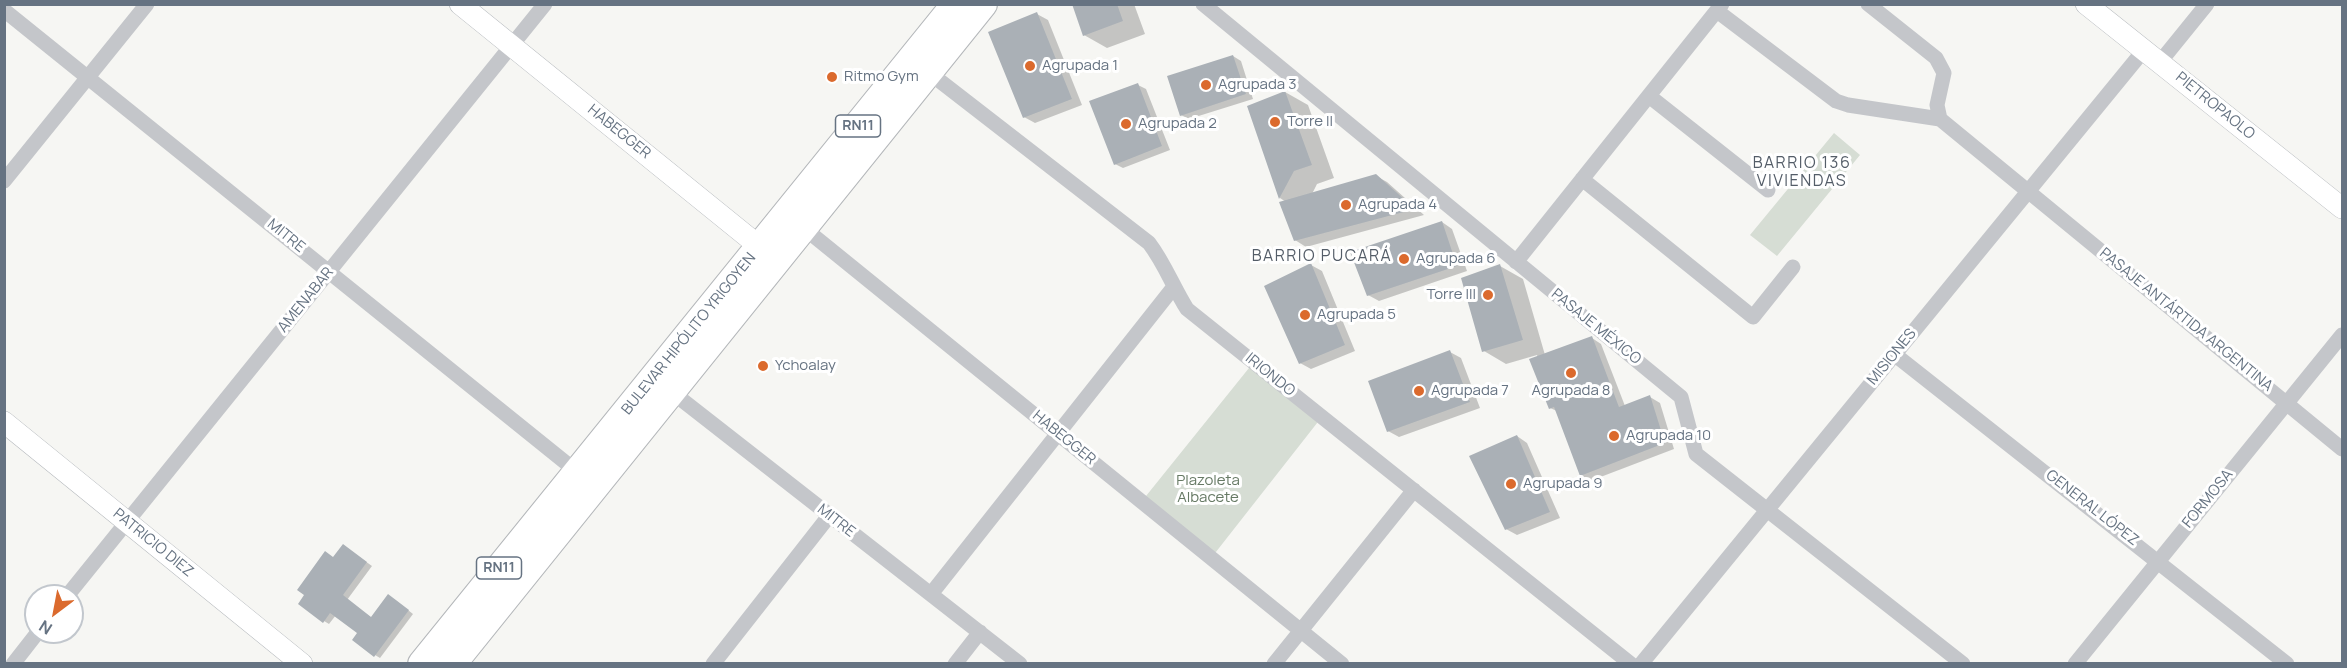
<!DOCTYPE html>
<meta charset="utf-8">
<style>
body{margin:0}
#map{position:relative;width:2347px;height:668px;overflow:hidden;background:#f6f6f3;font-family:Manrope,sans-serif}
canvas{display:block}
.frame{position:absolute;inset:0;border:6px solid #667382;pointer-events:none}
.north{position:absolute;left:24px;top:584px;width:60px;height:60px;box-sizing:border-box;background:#fff;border:2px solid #c2c7cd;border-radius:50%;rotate:212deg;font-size:16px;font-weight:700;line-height:24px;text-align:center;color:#667382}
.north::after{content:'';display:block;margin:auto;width:21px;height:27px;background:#db6a2d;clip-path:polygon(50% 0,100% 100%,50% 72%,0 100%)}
</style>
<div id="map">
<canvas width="2347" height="668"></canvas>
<div class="frame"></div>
<div class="north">N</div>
</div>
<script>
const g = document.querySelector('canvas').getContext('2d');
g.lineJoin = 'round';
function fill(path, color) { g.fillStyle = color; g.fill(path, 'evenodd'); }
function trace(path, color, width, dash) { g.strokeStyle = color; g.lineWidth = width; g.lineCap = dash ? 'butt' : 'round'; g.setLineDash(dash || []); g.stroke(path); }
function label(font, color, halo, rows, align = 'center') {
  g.font = font + ' Manrope,sans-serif'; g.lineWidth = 6; g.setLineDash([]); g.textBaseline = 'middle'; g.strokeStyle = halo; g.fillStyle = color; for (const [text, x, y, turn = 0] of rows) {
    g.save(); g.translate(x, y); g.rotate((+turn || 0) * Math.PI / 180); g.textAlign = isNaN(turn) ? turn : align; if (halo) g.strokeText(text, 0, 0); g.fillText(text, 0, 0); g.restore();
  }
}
const green = new Path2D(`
 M1834,133L1860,155L1777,256L1750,235Z
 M1253,363L1321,418L1212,557L1142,501Z`);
const shadow = new Path2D(`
 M1074,4H1134L1145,34L1107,48L1084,35Z
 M1037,14L1048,20L1082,105L1035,123L1024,117Z
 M1233,56L1241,61L1253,99L1189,119L1181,115Z
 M1138,85L1146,89L1170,150L1123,168L1115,164Z
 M1285,92L1308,105L1334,178L1317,184L1312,194L1376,176L1387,182L1424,215L1306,247L1295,240L1286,202L1280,198L1249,107Z
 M1442,222L1452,229L1467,271L1379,301L1368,295Z
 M1311,265L1322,271L1355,351L1311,369L1300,363Z
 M1500,266L1523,279L1545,355L1592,338L1601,344L1625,406L1650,397L1660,403L1674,449L1590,481L1581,475L1557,411L1550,408L1537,355L1506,364L1484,351Z
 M1450,352L1461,358L1480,408L1399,437L1388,431Z
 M1517,436L1527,443L1560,518L1517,535L1506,529Z
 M348,549L372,566L347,600L372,618L394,599L413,614L380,658L375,655L359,633L336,615L329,624L324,621L334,558Z`);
const building = new Path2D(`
 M1072,4H1117L1123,21L1083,36Z
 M1037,12L1072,99L1023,118L988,32Z
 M1233,55L1246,94L1180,116L1167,76Z
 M1138,83L1162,146L1114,165L1089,101Z
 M1285,91L1312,165L1294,171L1279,199L1247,106Z
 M1376,174L1415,209L1294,241L1279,202Z
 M1442,221L1457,266L1367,296L1350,252Z
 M1311,263L1345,345L1299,364L1264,286Z
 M1500,264L1523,340L1482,352L1461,278Z
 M1592,336L1619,407L1650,395L1665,443L1580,476L1554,407L1549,409L1529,359Z
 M1450,350L1470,402L1387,432L1368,381Z
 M1517,435L1550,512L1505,530L1469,456Z
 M343,544L367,562L343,595L371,617L388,594L409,610L374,657L352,640L357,633L330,613L323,623L298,604L304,595L297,590L325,551L333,557Z`);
const street = new Path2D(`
 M1203,4L1681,397L1696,454L1963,664
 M1868,4L1936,58L1944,73L1937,105L1940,119
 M4,10L581,475
 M1717,11L1836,101L1848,105L1940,119
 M2160,62L2207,4
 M927,71L1149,243C1165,264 1173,287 1187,309L1631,664
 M1649,96L1768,190
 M1940,119L2342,449
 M1582,179L1753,317L1793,267
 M4,181L147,4
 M799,224L1342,664
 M1516,262L1722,4
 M1894,354L2287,664
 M668,389L1020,664
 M931,594L1173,288
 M67,596L545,4
 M13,664L38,632
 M713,664L829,516
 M955,664L980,632
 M1274,664L1414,490
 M1641,664L2144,50
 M2075,664L2342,335`);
const secondary = new Path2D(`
 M460,4L770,255
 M2086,4L2342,208
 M4,422L302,664`);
const highway = new Path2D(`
 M422,664L956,4
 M452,664L983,4`);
const markers = [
 [1030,66,6,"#db6a2d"],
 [832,77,6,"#db6a2d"],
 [1206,85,6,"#db6a2d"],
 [1275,122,6,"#db6a2d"],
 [1126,124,6,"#db6a2d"],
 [1346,205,6,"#db6a2d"],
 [1404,259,6,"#db6a2d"],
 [1488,295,6,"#db6a2d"],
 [1305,315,6,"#db6a2d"],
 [763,366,6,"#db6a2d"],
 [1571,373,6,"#db6a2d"],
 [1419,391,6,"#db6a2d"],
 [1614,436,6,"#db6a2d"],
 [1511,484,6,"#db6a2d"]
];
const shields = [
 [858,126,45],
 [499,568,45]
];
const shieldNames = [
 ["RN11",858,126],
 ["RN11",499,568]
];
const poiNames = [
 ["Agrupada 1",1042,66],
 ["Ritmo Gym",844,77],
 ["Agrupada 3",1218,85],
 ["Torre II",1287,122],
 ["Agrupada 2",1138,124],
 ["Agrupada 4",1358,205],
 ["Agrupada 6",1416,259],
 ["Torre III",1476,295,"right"],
 ["Agrupada 5",1317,315],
 ["Ychoalay",775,366],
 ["Agrupada 7",1431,391],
 ["Agrupada 8",1571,391,"center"],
 ["Agrupada 10",1626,436],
 ["Agrupada 9",1523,484]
];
const streetNames = [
 ["PIETROPAOLO",2215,106,39],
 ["HABEGGER",619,132,39],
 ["MITRE",286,236,39],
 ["AMENABAR",306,300,-51],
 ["PASAJE ANTÁRTIDA ARGENTINA",2186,320,39],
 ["PASAJE MÉXICO",1596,327,39],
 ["BULEVAR HIPÓLITO YRIGOYEN",689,334,-51],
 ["MISIONES",1892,357,-51],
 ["IRIONDO",1270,375,39],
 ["HABEGGER",1064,438,39],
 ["FORMOSA",2208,499,-51],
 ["GENERAL LÓPEZ",2092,508,38],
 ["MITRE",836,521,38],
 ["PATRICIO DIEZ",153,543,39]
];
const parkNames = [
 ["Plazoleta",1208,481],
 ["Albacete",1208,498]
];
const neighbourhoodNames = [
 ["BARRIO 136",1802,164],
 ["VIVIENDAS",1802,182],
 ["BARRIO PUCARÁ",1322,257]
];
fill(green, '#d6ddd4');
fill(shadow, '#0003');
fill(building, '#aab0b6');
trace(secondary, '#b4b8bc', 22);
trace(highway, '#b4b7ba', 30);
trace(street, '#c4c6ca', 15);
trace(secondary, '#fff', 21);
trace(highway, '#fff', 28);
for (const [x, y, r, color] of markers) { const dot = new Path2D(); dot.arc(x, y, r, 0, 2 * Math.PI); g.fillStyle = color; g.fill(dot); trace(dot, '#fff', 2); }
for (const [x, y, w] of shields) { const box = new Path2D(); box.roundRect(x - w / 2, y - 11, w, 22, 4.5); g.fillStyle = '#fff'; g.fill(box); trace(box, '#667382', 1.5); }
label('bold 14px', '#667382', null, shieldNames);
label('15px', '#667382', '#fff', poiNames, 'left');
label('15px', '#667382', '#fff', streetNames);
label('15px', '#677a65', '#fff', parkNames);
g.letterSpacing = '1.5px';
label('16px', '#545d68', '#fff', neighbourhoodNames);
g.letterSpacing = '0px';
</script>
